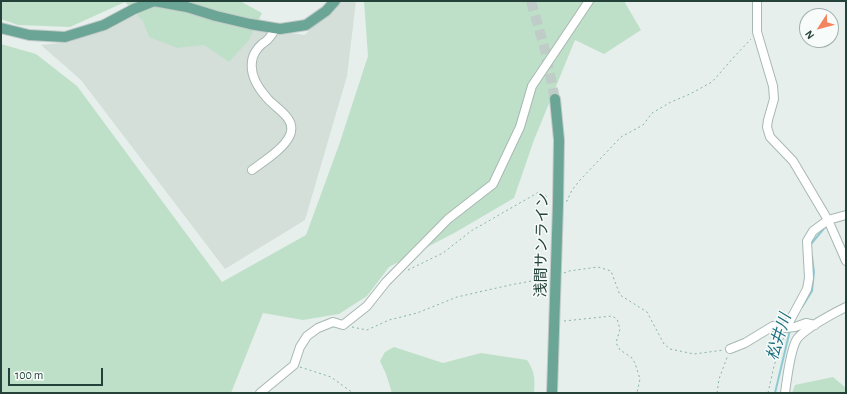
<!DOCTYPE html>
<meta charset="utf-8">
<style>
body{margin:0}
#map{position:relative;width:847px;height:394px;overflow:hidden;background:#e6efeb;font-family:"Alegreya Sans",sans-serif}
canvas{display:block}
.frame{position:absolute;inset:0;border:2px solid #24423a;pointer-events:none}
.north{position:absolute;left:799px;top:8px;width:40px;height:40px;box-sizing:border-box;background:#f7fbf9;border:1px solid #a3b1ad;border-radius:50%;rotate:234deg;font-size:11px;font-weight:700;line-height:16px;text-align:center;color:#24423a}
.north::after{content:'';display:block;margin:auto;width:14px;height:18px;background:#f4845f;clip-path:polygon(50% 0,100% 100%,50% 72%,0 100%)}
.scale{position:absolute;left:8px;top:368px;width:95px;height:18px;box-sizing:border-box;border:2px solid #24423a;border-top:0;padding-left:5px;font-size:12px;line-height:14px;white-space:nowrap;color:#24423a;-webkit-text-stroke:3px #f7fbf9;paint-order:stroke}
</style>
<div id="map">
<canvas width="847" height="394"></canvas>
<div class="frame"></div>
<div class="north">N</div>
<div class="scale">100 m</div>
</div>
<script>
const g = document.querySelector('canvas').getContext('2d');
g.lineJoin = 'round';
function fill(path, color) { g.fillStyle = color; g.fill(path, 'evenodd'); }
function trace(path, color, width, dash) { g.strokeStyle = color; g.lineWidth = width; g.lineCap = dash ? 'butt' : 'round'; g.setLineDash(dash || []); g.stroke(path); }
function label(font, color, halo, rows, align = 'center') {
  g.font = font + ' "Alegreya Sans","Noto Sans JP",sans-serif'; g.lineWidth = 3; g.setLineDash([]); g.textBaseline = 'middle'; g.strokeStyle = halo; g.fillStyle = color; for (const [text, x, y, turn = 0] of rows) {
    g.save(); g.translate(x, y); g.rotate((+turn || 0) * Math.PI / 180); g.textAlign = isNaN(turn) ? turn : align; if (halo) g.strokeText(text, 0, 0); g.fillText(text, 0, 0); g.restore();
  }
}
const built = new Path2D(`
 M336,1H356L347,76L305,220L225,269L81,80L41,45L70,42L156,7L216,23L305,35Z`);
const green = new Path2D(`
 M1,1H240L262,13L249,40L229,62L204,45L177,48L149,37L143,21L125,2L70,27L18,25L1,19Z
 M364,1H624L641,30L604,54L575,40L534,140L514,198L456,232L389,267L367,296L339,314L303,320L263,313L231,393H1V44L36,54L77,86L222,282L306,235L339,145L368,56Z
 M394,347L443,363L481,353L527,360C535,372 535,379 534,393H392L386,374L380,361L385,352Z
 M833,377L846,388V393H792L795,385Z`);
const stream = new Path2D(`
 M811,244L826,226
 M802,307L812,291L814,272L812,256
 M775,393L790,330`);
const majorTunnel = new Path2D(`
 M531,1L545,50L555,99`);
const path = new Path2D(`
 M566,201H567L572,190L580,180L621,137L643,125L652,113L671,102L690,94L712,82L734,57L751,39
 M408,270L443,253L471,231L539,192L549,198
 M564,273L569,271L598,267L611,271L620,295L647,312L664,344L670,349L694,354L724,350
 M564,321L612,316L617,319L620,329L616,343L620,350L631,357L635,363L640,379L637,393
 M352,327L367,330L389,320L417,313L457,297L510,285L548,278
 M300,367L331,377L353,393
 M717,393L719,379L728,355
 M768,393L774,366L784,336`);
const minor = new Path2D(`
 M757,1V32L773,86L774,99L768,120L767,127L770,137L793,161L828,220L846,261
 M252,170C264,161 284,149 290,135C297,118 275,108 267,98C258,88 250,76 252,62C252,56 257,48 262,44C265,42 267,41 269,38C272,35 274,31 276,28
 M786,328L795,327L806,323L815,325
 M730,349L745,343L773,326L786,328L807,289L809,278L807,241L813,231L828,220L846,215
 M260,393L294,365L300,347L307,336L318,328L333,322L343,325L367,306L386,282L448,219L493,184L520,127L532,86L589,1
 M785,393C787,379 790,350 797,339C804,329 834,313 846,307`);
const major = new Path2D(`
 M1,28L29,35L65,37L104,25L134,9L154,1L187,7L216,16L250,24L280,29L306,25L326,11L335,1
 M552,393L558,204L559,140L555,99`);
const streetNames = [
 ["浅間サンライン",542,245,-89]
];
const waterNames = [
 ["松井川",779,337,-73]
];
fill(built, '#d4dfda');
fill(green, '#bfe0c8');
trace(stream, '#8ec9d4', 2);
trace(majorTunnel, '#bfccc8', 10, [10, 5]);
trace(minor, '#a8b8b2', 10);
trace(major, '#c2cac8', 12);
trace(path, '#86b3a5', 1, [2, 3]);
trace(minor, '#fff', 8);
trace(major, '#6aa596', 10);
label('15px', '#24423a', '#f7fbf9', streetNames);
label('italic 16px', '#1c6f80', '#f7fbf9', waterNames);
</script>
